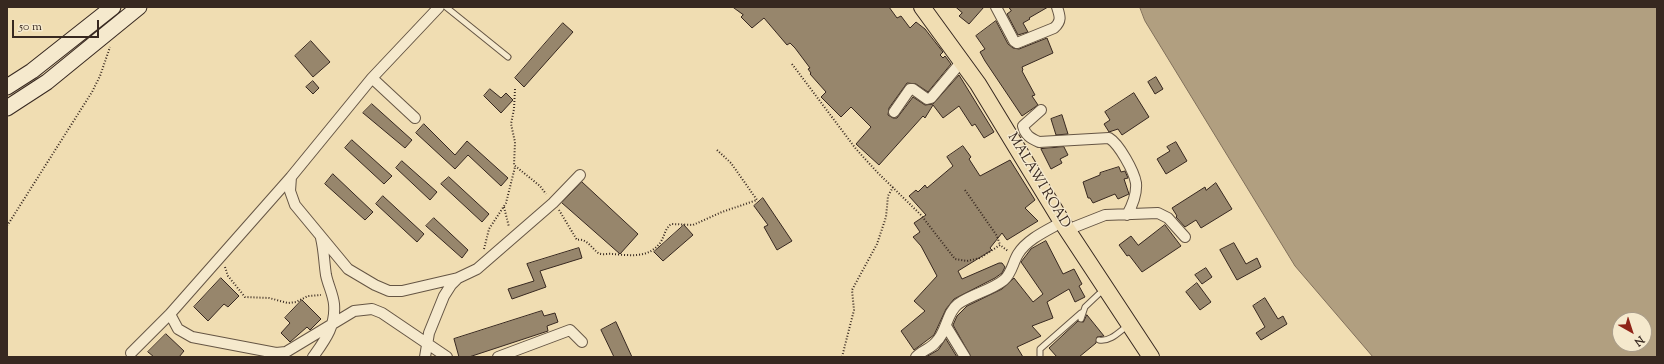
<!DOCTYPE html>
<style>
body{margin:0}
#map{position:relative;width:1664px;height:364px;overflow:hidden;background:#f0ddb2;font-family:"Sorts Mill Goudy",serif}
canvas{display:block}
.frame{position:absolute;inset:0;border:8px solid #372820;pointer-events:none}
.north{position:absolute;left:1612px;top:312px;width:40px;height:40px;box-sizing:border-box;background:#f5e9cd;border:1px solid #a99c88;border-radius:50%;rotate:141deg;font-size:11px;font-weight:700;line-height:16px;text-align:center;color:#372820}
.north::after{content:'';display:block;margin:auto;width:14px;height:18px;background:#8f2418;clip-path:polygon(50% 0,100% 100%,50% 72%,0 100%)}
.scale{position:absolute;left:12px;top:20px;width:87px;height:18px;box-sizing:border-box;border:2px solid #372820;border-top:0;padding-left:5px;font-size:12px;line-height:14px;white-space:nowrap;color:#372820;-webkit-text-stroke:3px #f5e9cd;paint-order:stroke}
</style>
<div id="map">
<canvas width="1664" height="364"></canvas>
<div class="frame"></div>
<div class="north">N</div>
<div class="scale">50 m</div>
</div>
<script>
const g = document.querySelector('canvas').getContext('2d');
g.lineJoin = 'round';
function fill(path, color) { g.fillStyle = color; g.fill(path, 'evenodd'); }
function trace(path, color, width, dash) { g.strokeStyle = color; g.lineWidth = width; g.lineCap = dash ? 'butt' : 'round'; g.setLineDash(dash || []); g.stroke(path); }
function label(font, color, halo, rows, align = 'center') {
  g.font = font + ' "Sorts Mill Goudy",serif'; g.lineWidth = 3; g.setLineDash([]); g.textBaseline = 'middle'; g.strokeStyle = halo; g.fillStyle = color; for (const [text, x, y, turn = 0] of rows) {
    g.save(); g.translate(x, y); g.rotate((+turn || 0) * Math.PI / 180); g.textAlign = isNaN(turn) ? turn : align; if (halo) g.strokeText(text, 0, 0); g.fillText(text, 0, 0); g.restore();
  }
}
const water = new Path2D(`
 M1140,7H1657V357H1373L1295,266L1145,21ZM1620,320H1644V344H1620Z`);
const building = new Path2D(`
 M733,7H889L897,18L901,16L910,28L916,22L925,29L943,52L940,55L943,58L945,56L951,64L928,92L916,84L907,83L889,108L888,115L893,118H897L913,97L925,105L933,104L959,75L994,132L984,138L975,124L972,126L959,106L943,118L933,105L925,118L923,116L879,165L856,144L871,127L851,107L841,117L821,97L826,92L810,74L811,73L808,69L810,68L795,48L790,43L787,45L764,18L752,28L741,17L743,15Z
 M956,7H984L969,24L959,16L962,13Z
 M1009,7H1048L1029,18L1030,19L1023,23L1028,32L1018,35L1007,14L1011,11Z
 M996,21L1008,44L1013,48L1019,49L1047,38L1053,53L1022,67L1023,70L1022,71L1035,95L1032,96L1038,105L1022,116L985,61L980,52L985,49L976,36Z
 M563,23L573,32L524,87L515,78Z
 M311,41L330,62L313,77L295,56Z
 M1156,77L1163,89L1155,94L1148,82Z
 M313,81L319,88L313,94L306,87Z
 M490,89L501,98L506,93L513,100L501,113L484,96Z
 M1134,93L1149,117L1122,135L1118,129L1109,132L1104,124L1110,120L1105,112Z
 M372,104L412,140L405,148L363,113Z
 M1062,115L1068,134L1056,135L1051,119Z
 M424,124L455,155L467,141L508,178L501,186L468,155L455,169L416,133Z
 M352,140L392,176L384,184L345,148Z
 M1176,142L1187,161L1166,174L1157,159L1170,151L1167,147Z
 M963,146L971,157L969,159L980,176L1010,160L1035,200L1025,208L1038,221L1007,240L1002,233L990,248L992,250L958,271L962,279L999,263H1002L1005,267L1002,273L995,278L954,299L946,309L934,335L914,350L901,331L925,311L914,301L937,276L921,246L913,237L920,232L914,223L926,215L909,196L916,190L918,192L925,185L927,188L953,166L947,157Z
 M1064,147L1068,155L1060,159L1062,163L1051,169L1041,149Z
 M402,161L437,192L430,200L396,168Z
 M1119,167L1121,172L1125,171L1128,178L1124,179L1129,194L1118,199L1115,194L1093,203L1090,198H1088L1083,182L1100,175V173Z
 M333,174L373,212L365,220L325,184Z
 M449,177L489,214L482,222L441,184Z
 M582,182L638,234L620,254L562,203Z
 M1216,183L1232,209L1201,228L1196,220L1185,227L1176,217L1177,216L1172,208L1205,187L1206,190Z
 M383,196L424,234L417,242L376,204Z
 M763,198L792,241L777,250L764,227L768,225L754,206Z
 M434,218L468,250L462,258L426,226Z
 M684,225L693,235L663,261L654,252Z
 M1165,225L1181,246L1142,272L1129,255L1127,256L1119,245L1131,236L1138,245Z
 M1046,241L1063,274L1074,269L1082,284L1079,286L1085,297L1075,302L1069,289L1047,302L1053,318L1032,326L1041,336L1017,347L1023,357H971L953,325L957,316L967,306L1002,289L1014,278L1033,302L1043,294L1021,262L1031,249Z
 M1234,243L1246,264L1257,258L1261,267L1237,280L1220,250Z
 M579,248L582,258L540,271L546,287L512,299L508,289L534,281L527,264Z
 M1206,268L1212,277L1202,284L1195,275Z
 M221,278L239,296L228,307L224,304L208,321L194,307Z
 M1197,283L1211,302L1200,310L1186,292Z
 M1265,298L1278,319L1283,316L1287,324L1261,340L1256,333L1265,327L1253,306Z
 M302,300L321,319L310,330L307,327L290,342L281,333L290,323L285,318Z
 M542,311L544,316L555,313L558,322L547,326L548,331L469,357H459L454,339Z
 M1087,315L1104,336L1097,337L1096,343L1079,357H1057L1049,348L1078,321L1083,322Z
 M616,322L632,357H614L601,330Z
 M166,334L184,351L179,357H154L148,352Z
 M946,339L957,357H926L938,350Z`);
const path = new Path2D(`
 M792,64L856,149L877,172L921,215L955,259L967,261L980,258L1000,245L1008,251
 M515,89L514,109L511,124L515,142L514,165L540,186L546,194
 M965,190L997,236L1000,245
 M504,207L509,227
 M559,210L577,240C586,238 591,247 597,252C601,256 607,253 612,254C629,255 648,259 660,243C665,236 664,230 671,224L693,225L722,212L757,200L731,163L717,150
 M7,226L92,92L100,76L110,47
 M484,249L489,229L506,203L515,167
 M225,267L228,276L245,297L269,298L288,303L296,302L308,296L321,295
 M842,357L854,310L852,290L877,244L886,217L888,196L893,187`);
const lane = new Path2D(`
 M446,7L508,57
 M1081,319L1085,307L1104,289
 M1099,340C1110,342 1119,332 1127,326
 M1040,357V349L1081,313`);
const street = new Path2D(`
 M996,7L1014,41L1017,43L1054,28C1062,21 1060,16 1057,7
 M372,78L415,118
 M1041,110L1023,126C1025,135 1030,138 1039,142L1109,138C1119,144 1134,171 1136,183C1137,194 1132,206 1127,215
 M894,112L910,89H913L927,99L931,98L962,61
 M291,177L290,191L295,205L348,269L375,285L389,291H402L458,278
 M1067,230L1105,215L1158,213L1168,218L1185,237
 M170,314L178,329L192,337L276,353L286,352L354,311L372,309L382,313L447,357
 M946,326L965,357
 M131,353L170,314L291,177L372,78L439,7
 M313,357C325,340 336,326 334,304C333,294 328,285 326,275C324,262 324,250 321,238
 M425,357L429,333L444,296L451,285L458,278L477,269L553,203L580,175
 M498,357L570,330L582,342
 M916,357C921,351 930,349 935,343C947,333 946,313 958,304C972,294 990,291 1004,280C1012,273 1013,262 1018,254C1027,239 1048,230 1062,222`);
const secondary = new Path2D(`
 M7,87L32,71L113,7
 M7,108L47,82L139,7`);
const primary = new Path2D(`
 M922,7L978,84L1062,222L1151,357`);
const streetNames = [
 ["MALAWI ROAD",1038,181,59]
];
fill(water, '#b19f80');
trace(water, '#806f5a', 1);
fill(building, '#97866c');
trace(building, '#372820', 1);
trace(lane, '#655544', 7);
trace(street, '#655544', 12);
trace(secondary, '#372820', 17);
trace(primary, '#372820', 18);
trace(path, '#372820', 2, [1, 2]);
trace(lane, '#f5e9cd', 5);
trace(street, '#f5e9cd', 10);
trace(secondary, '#f5e9cd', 15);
trace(primary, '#f0ddb2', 16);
label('14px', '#372820', '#f5e9cd', streetNames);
</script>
